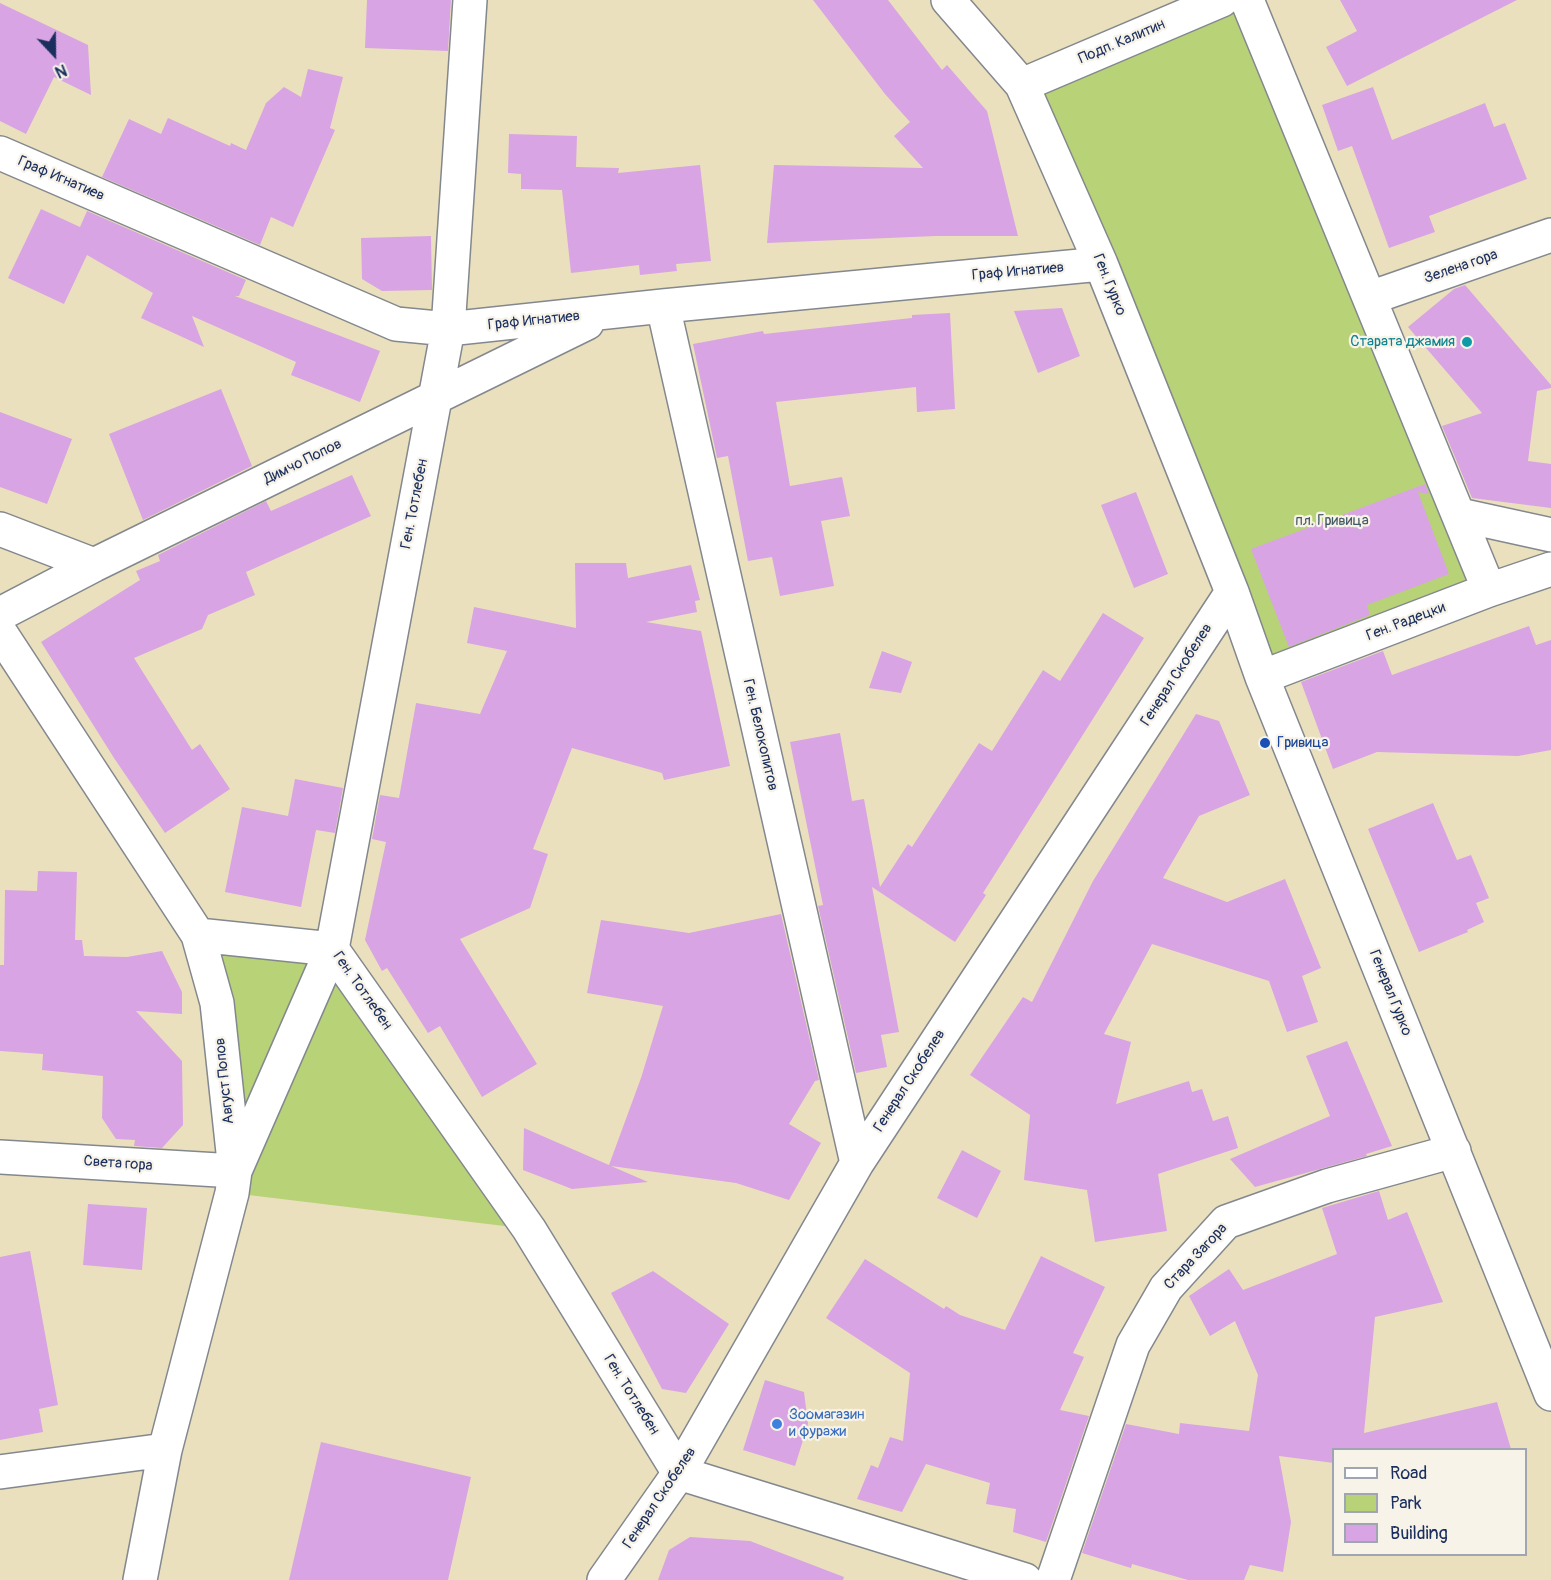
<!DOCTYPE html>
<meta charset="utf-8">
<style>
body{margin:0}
#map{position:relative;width:1551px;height:1580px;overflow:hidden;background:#ebe0bd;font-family:Pangolin,sans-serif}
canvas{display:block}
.legend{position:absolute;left:1332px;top:1448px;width:195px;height:108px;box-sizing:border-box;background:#f7f3e8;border:2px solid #9fa5b1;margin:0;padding:8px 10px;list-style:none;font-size:18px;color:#1b2f5e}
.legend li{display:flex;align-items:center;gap:12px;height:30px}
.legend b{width:30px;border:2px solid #9fa5b1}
.north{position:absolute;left:24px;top:24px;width:60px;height:60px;-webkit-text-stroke:4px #f7f3e8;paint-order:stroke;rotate:158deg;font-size:16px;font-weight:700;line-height:24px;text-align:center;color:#1b2f5e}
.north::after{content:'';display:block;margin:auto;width:21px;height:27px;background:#1b2f5e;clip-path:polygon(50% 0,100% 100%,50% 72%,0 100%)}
</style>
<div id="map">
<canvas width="1551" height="1580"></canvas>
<ul class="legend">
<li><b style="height:8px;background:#fff"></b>Road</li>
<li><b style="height:16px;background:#b8d277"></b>Park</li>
<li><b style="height:16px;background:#d8a4e3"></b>Building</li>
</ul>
<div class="north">N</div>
</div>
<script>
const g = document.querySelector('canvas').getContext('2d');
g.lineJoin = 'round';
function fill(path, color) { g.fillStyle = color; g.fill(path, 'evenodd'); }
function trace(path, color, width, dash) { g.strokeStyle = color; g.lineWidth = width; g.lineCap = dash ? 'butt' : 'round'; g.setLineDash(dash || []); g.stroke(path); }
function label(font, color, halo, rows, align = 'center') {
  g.font = font + ' Pangolin,sans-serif'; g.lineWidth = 4.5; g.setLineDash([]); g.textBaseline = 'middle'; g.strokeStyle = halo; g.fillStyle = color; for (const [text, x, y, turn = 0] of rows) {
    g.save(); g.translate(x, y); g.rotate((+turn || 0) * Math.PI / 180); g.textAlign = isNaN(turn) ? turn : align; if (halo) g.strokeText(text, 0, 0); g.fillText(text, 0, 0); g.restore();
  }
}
const green = new Path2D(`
 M1247,0L1489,590L1262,677L1022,85Z
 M198,935L332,949L529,1229L232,1193Z`);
const building = new Path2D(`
 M367,0H451L448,51L365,48Z
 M813,0H888L942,70L947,65L987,111L1018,236H936L767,243L774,165L923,168L894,136L910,122L885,94Z
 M1340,0H1517L1347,86L1326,47L1357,31Z
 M0,3L88,45L91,95L54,77L26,134L0,121Z
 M308,69L343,77L330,128L335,130L293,227L271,217L260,245L102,177L129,119L161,134L168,118L230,146L231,143L246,150L266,103L284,87L301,97Z
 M1373,87L1392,140L1485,103L1494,127L1505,123L1527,179L1429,216L1435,232L1389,248L1352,146L1338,151L1322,105Z
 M509,134L577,136L576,167L619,168L618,173L700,165L711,261L676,264L677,271L640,275L639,265L571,273L562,190L521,189V174L508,173Z
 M41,209L80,227L87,211L246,280L239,296H235L380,351L360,402L291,375L296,362L192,316L204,347L141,318L153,293L87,255L64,304L8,278Z
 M431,236L432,290L382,291L362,279L361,238Z
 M1465,285L1551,385V388L1537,391L1528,461L1551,464V508L1472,498L1442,426L1482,413L1408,327L1454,289Z
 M1062,308L1080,356L1038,373L1014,311Z
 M950,313L955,409L917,412L916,387L776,402L790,486L842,477L850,516L821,521L834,586L780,596L772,557L748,561L728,456L717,458L693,344L763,331L764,334L912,318V315Z
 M221,389L252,466L143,520L109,434Z
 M0,412L72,439L47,504L0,487Z
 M352,475L371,516L246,572L255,595L208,615L202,629L134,658L192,750L200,744L230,789L165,833L114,758L41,642L140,580L136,571L160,561L158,555L266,501L271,511Z
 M1425,484L1429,494L1418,492L1449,574L1367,605L1370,615L1289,647L1251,549Z
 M1136,492L1168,574L1134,588L1101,505Z
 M575,563H626L628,578L691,565L700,600L695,601L697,612L646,622L701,631L730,766L664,780L662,773L572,748L533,849L548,854L530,908L460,939L537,1064L482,1097L440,1026L428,1033L387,968L382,971L365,940L386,842L372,839L380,795L399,798L416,703L480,714L507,651L467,643L474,607L576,628Z
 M1103,613L1144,638L983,893L986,895L955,942L872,887L899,1032L881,1035L887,1067L856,1073L818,906L823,905L790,742L840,733L852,801L864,799L880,887L908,844L912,847L979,743L992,751L1043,670L1060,681Z
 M1529,626L1536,645L1551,640V750L1518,756L1377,752L1333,769L1301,682L1383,651L1392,675Z
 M882,651L912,662L901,693L869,688Z
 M1196,714L1219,721L1250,795L1199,816L1163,878L1227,902L1285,879L1321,968L1302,976L1318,1022L1287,1032L1269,981L1152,944L1104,1034L1131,1042L1116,1104L1189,1081L1192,1092L1202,1089L1213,1121L1228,1116L1238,1148L1158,1174L1167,1231L1095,1242L1087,1190L1024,1180L1030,1115L970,1075L1023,997L1032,1002L1093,881Z
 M295,779L343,788L335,833L316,830L301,907L225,892L242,807L288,816Z
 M1433,803L1457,860L1471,855L1489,898L1476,903L1484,922L1467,930L1468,932L1419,952L1368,829Z
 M38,871L77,872L75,940H82L84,956L127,957L162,951L182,992V1014L136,1011L182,1061L183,1125L162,1148L134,1146L135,1140L116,1139L102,1118L103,1076L42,1070L43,1054L0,1051V965H4L5,890L37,891Z
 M781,914L819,1080L815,1081L789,1124L821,1143L789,1200L736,1183L611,1166L648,1182L572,1189L523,1170L524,1128L609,1165L641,1078L663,1006L587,993L601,920L689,933Z
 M1347,1041L1392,1146L1366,1154L1367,1156L1255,1187L1230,1159L1330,1116L1306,1056Z
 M962,1150L1001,1171L977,1218L937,1198Z
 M1379,1191L1388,1220L1407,1212L1443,1302L1375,1317L1364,1433L1497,1402L1511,1449H1334V1463L1279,1456L1291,1522L1283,1572L1250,1565L1244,1580H1188L1132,1564L1131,1568L1082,1553L1126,1424L1179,1434L1180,1423L1249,1431L1258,1375L1235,1321L1210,1336L1189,1296L1229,1269L1243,1290L1337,1254L1322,1208Z
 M88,1204L147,1208L142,1270L83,1265Z
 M30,1251L58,1405L39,1409L43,1432L0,1440V1257Z
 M1041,1256L1105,1287L1073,1353L1084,1357L1060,1410L1089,1416L1046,1542L1013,1532L1016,1509L986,1504L990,1483L926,1464L902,1512L857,1499L871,1465L878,1468L890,1437L903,1441L910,1373L826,1318L865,1259L944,1309L946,1306L960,1315L1005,1330Z
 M653,1271L729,1324L686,1393L662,1389L611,1293Z
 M765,1380L804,1392L808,1424L795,1466L743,1450Z
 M321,1442L471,1477L448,1580H289Z
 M690,1537L750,1541L844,1577L843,1580H658L669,1550Z`);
const minor = new Path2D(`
 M470,0L448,329L332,949L529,1229L679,1473L1025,1580
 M948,0L1022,85L1101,264L1232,592L1262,677L1551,1394
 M1247,0L1489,590
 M1022,85L1222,0
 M0,153L396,324L448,329L663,306L1101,264
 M1370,298L1551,235
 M663,306L857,1163
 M1460,515L1551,535
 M0,529L94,565
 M0,614L94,565L587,323
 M0,632L198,935L217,1003L235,1171L232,1193L165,1450L140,1580
 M1262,677L1489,590L1551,569
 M0,1157L235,1171L332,949L198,935
 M0,1472L165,1450
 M604,1580L679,1473L857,1163L1232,592
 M1053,1580L1133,1345L1166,1288L1226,1222L1327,1186L1454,1151`);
const markers = [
 [1467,342,6,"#0f9aa8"],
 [1265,743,6,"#1a4fb4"],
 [777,1424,6,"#3f7fe0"]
];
const streetNames = [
 ["Подп. Калитин",1122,42,-23],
 ["Граф Игнатиев",61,179,23],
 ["Зелена гора",1461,267,-19],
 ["Граф Игнатиев",1018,272,-5],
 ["Ген. Гурко",1109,285,68],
 ["Граф Игнатиев",534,321,-6],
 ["Димчо Попов",303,462,-26],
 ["Ген. Тотлебен",415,504,-79],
 ["Ген. Радецки",1406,622,-21],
 ["Генерал Скобелев",1177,675,-57],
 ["Ген. Белокопитов",760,735,77],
 ["Ген. Тотлебен",362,991,55],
 ["Генерал Гурко",1390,993,68],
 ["Август Попов",225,1081,-96],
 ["Генерал Скобелев",910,1081,-57],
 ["Света гора",118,1164,4],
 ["Стара Загора",1196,1257,-47],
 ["Ген. Тотлебен",631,1395,58],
 ["Генерал Скобелев",660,1498,-56]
];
const cultureNames = [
 ["Старата джамия",1455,342]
];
const parkNames = [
 ["пл. Гривица",1332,521]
];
const transitNames = [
 ["Гривица",1277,743]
];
const shopNames = [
 ["Зоомагазин",789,1415],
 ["и фуражи",789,1432]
];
fill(green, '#b8d277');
fill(building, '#d8a4e3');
trace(minor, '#83888e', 36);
trace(minor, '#fff', 33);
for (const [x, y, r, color] of markers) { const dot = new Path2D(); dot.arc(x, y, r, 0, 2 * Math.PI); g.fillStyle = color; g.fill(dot); trace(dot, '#f7f3e8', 2); }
label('15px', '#1b2f5e', '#f7f3e8', streetNames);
label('15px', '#0d838f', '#f7f3e8', cultureNames, 'right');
label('15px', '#425864', '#f7f3e8', parkNames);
label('15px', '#164399', '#f7f3e8', transitNames, 'left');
label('15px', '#366cbe', '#f7f3e8', shopNames, 'left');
</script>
